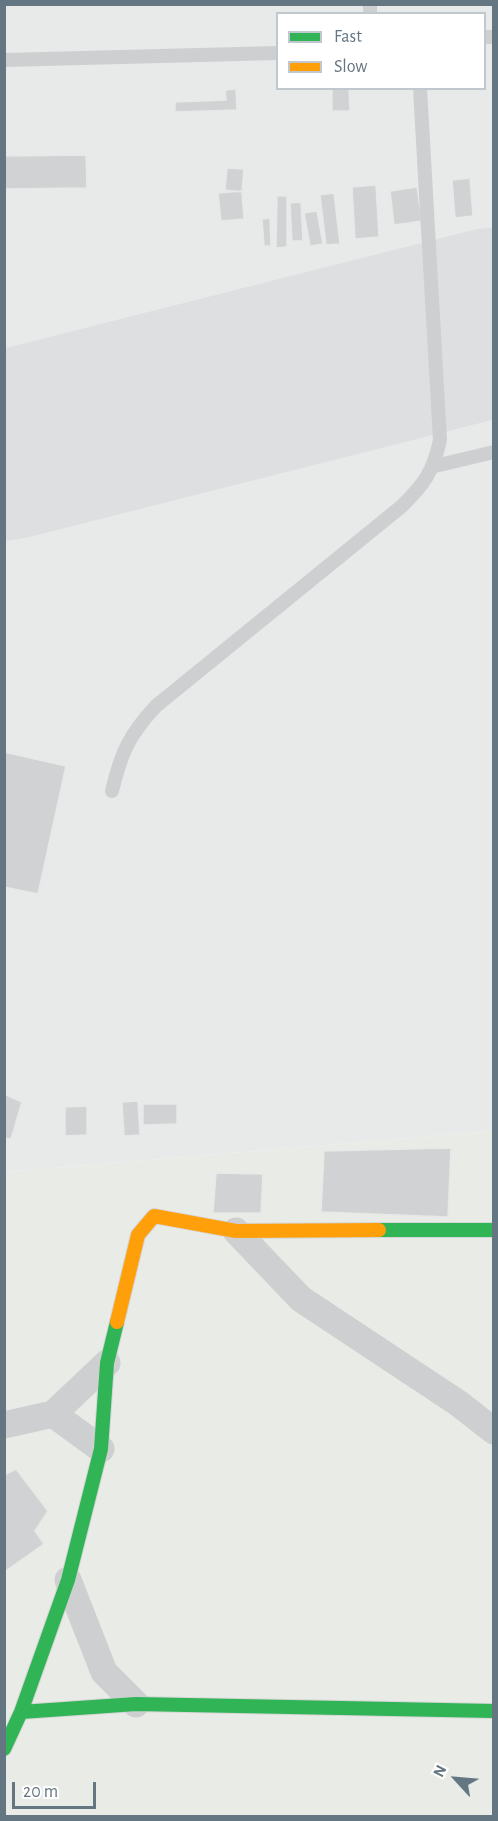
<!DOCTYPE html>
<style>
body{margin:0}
#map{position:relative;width:498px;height:1821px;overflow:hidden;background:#f9f9f9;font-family:"Alegreya Sans",sans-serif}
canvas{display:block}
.frame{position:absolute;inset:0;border:6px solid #657683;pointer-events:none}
.legend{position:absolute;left:276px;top:12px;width:210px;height:78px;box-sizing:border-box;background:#fff;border:2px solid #c1c8cd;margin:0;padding:8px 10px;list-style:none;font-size:18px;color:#657683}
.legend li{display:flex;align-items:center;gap:12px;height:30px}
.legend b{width:30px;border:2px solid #c1c8cd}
.north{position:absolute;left:426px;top:1749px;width:60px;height:60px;-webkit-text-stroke:4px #fff;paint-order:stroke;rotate:296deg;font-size:16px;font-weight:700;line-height:24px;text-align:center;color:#657683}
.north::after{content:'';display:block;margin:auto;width:21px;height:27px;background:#657683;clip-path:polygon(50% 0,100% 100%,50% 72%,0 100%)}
.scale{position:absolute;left:12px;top:1782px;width:84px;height:27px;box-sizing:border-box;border:3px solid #657683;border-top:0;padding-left:8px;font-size:18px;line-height:21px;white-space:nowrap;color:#657683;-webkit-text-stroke:4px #fff;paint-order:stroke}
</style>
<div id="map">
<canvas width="498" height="1821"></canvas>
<div class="frame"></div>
<ul class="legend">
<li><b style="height:8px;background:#30b455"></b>Fast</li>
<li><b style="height:8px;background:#ff9f0a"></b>Slow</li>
</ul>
<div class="north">N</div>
<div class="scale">20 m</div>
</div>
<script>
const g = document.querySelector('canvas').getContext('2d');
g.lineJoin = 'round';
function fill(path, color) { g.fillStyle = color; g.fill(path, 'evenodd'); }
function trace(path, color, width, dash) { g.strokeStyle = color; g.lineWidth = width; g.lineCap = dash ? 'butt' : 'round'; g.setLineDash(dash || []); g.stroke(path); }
const built = new Path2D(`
 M5,5H493V1131L5,1172ZM278,14H484V88H278Z`);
const green = new Path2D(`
 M493,1131V1816H5V1172Z`);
const runway = new Path2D(`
 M4,446L494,322`);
const building = new Path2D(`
 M332,88H349L350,111H332Z
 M236,89L237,110L175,112V102L226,100L225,90Z
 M86,155L87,188L4,189V156Z
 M227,168L244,169L242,192L225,190Z
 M470,178L473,216L455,218L452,180Z
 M376,185L379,237L355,239L352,187Z
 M417,187L422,221L394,225L390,191Z
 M242,191L244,219L221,221L218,193Z
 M334,193L340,244L326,245L320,195Z
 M277,196H287V247L276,248Z
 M301,202L303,241H292L290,203Z
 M317,211L323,244L310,246L304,213Z
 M270,218L271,246H264L262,219Z
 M4,752L66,766L38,894L4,887Z
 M4,1094L22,1102L11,1139L4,1138Z
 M138,1101L140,1135L124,1136L122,1102Z
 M143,1104H177V1124L143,1125Z
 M87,1106V1135L65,1136V1107Z
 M451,1148L448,1217L321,1212L324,1151Z
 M216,1173L263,1174L261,1213H213Z
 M16,1469L48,1511L35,1531L44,1544L4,1572V1475Z`);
const lane = new Path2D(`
 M370,14V4
 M484,37H494
 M4,60L278,53
 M435,466L494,452
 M112,791C121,753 129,735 156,706L402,506C425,483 433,472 440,440L420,88`);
const street = new Path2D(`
 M236,1231L301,1299L458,1403L494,1431
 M53,1414L101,1449
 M4,1425L53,1414L107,1363
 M68,1580L104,1672L136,1704`);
const fast = new Path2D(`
 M379,1230H494
 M21,1712L136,1704L494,1711
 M4,1749L21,1712L68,1580L101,1449L107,1363L117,1322`);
const slow = new Path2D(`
 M117,1322L138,1235L154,1216L236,1231L379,1230`);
fill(built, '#e8e9e9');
fill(green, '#e8ebe6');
trace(runway, '#dedfe0', 189);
fill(building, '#d0d2d3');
trace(building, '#e8e8e8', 1.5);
trace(fast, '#d5d6d7', 16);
trace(slow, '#d5d6d7', 16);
trace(lane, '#cecfd0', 14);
trace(street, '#cecfd0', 27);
trace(fast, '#30b455', 14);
trace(slow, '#ff9f0a', 14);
</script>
